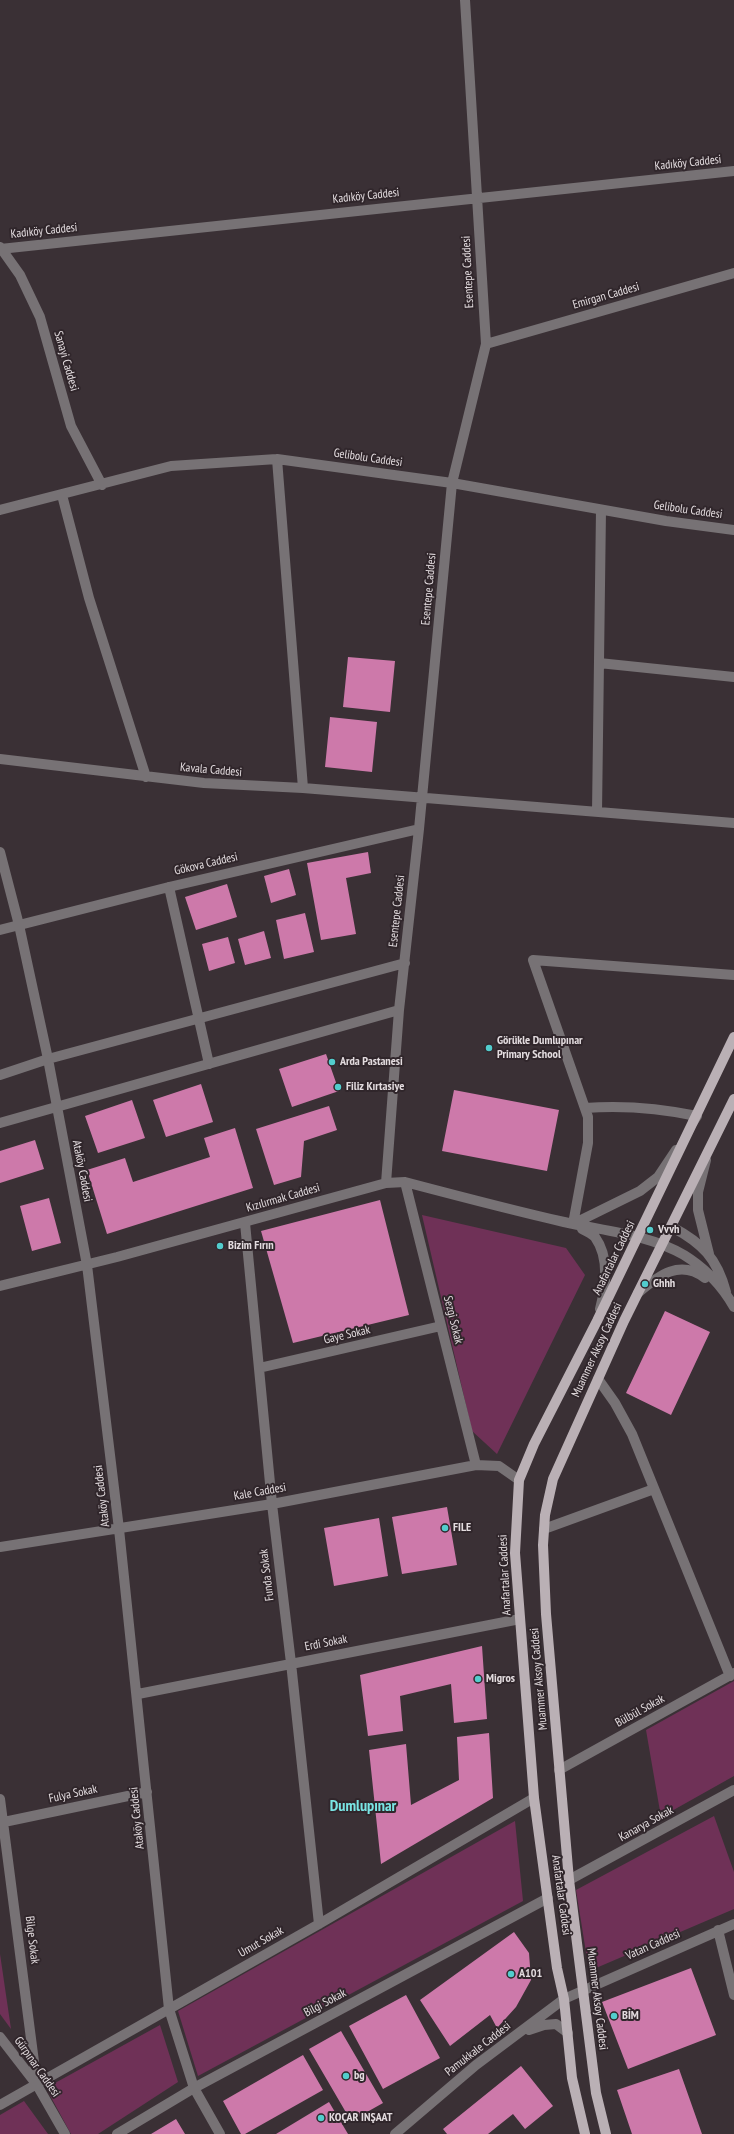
<!DOCTYPE html>
<meta charset="utf-8">
<style>
body{margin:0}
canvas{display:block;background:#3a3035}
</style>
<canvas width="734" height="2134"></canvas>
<script>
const g = document.querySelector('canvas').getContext('2d');
g.lineJoin = 'round';
function fill(path, color) { g.fillStyle = color; g.fill(path, 'evenodd'); }
function trace(path, color, width, dash) { g.strokeStyle = color; g.lineWidth = width; g.lineCap = dash ? 'butt' : 'round'; g.setLineDash(dash || []); g.stroke(path); }
function label(font, color, halo, rows, align = 'center') {
  g.font = font + ' "PT Sans Narrow",sans-serif'; g.lineWidth = 4; g.setLineDash([]); g.textBaseline = 'middle'; g.strokeStyle = halo; g.fillStyle = color; for (const [text, x, y, turn = 0] of rows) {
    g.save(); g.translate(x, y); g.rotate((+turn || 0) * Math.PI / 180); g.textAlign = isNaN(turn) ? turn : align; if (halo) g.strokeText(text, 0, 0); g.fillText(text, 0, 0); g.restore();
  }
}
const green = new Path2D(`
 M422,1215L566,1248L585,1275L497,1454L472,1431Z
 M734,1681V1776L661,1817L646,1730Z
 M714,1816L734,1872V1909L589,1971L576,1890Z
 M515,1821L523,1901L198,2076L178,2011Z
 M0,1954L11,2029L0,2014Z
 M160,2025L178,2082L98,2134H71L46,2088Z
 M24,2101L48,2134H0V2115Z`);
const building = new Path2D(`
 M348,657L395,661L390,712L343,707Z
 M330,717L377,722L372,772L325,767Z
 M368,852L371,873L346,878L356,934L321,940L307,863Z
 M289,869L296,895L271,903L264,876Z
 M227,884L237,917L196,930L185,897Z
 M305,913L314,952L284,959L276,920Z
 M264,931L271,958L245,965L238,939Z
 M228,937L235,963L209,971L202,944Z
 M326,1054L339,1091L292,1107L279,1069Z
 M201,1084L213,1122L166,1137L153,1100Z
 M454,1090L559,1110L547,1171L442,1151Z
 M132,1100L145,1138L98,1153L85,1116Z
 M329,1106L337,1130L304,1141L301,1177L274,1185L256,1129Z
 M235,1128L253,1188L107,1234L87,1170L125,1158L133,1182L210,1157L204,1138Z
 M35,1140L44,1169L0,1183V1151Z
 M49,1198L61,1243L32,1251L20,1206Z
 M380,1200L409,1315L293,1343L261,1231Z
 M665,1311L710,1332L671,1415L626,1393Z
 M447,1507L457,1565L402,1574L392,1517Z
 M379,1518L388,1576L334,1586L324,1528Z
 M482,1646L487,1719L454,1723L451,1684L400,1696L403,1731L368,1736L360,1675Z
 M489,1733L493,1798L381,1864L369,1750L406,1744L411,1805L459,1780L457,1737Z
 M514,1932L529,1953L531,1980L516,2007L497,2028L490,2015L450,2046L420,2000Z
 M691,1968L716,2035L628,2069L602,2002Z
 M406,1995L440,2058L383,2089L349,2026Z
 M341,2031L383,2103L351,2121L309,2049Z
 M303,2055L323,2090L245,2134H241L223,2101Z
 M521,2066L553,2106L525,2129L513,2114L488,2134H447L443,2129Z
 M679,2069L702,2134H632L617,2090Z
 M329,2102L348,2134H276Z
 M176,2119L185,2134H151Z`);
const minor = new Path2D(`
 M0,247L20,275L40,317L71,426L102,485
 M0,249L734,171
 M486,344L734,273
 M277,459L303,788
 M62,495L89,598L146,777
 M0,510L171,466L277,459L452,483L666,521L734,530
 M599,663L734,677
 M0,759L204,783L303,788L734,823
 M597,812L601,510
 M0,852L19,925L48,1059L87,1265L119,1529L169,2009L194,2088L220,2134
 M169,887L209,1064
 M0,930L169,887L419,829
 M0,1075L48,1059L405,963
 M585,1108C624,1105 659,1108 697,1116L693,1122
 M0,1123L399,1010
 M706,1160L698,1192V1210L709,1254
 M405,1182L476,1465
 M386,1183L399,1010L419,829L452,483L486,344L465,0
 M245,1223L272,1504L291,1663L319,1924
 M573,1224L588,1143V1117L533,960L734,975
 M573,1224L640,1191L658,1177L676,1150
 M672,1227C702,1243 717,1258 726,1292
 M582,1229C586,1231 592,1234 595,1237C610,1258 606,1286 600,1309
 M0,1286L117,1257L386,1183L405,1182C458,1196 511,1210 564,1222C604,1231 648,1234 684,1255C705,1268 722,1286 734,1307
 M638,1293C659,1275 680,1259 705,1278
 M259,1368L441,1326
 M598,1379L615,1403L632,1434L730,1676
 M544,1529L654,1489
 M0,1547L272,1504L476,1465L499,1466L519,1480
 M138,1694L520,1619
 M559,1770L734,1673
 M0,1799L37,2085
 M4,1822L147,1792
 M569,1880L734,1790
 M718,1930L734,1995
 M529,2030L544,2025L556,2024L568,2033
 M0,2037L37,2085L65,2134
 M0,2105L319,1924L534,1798
 M117,2134L194,2088L548,1898
 M395,2134L476,2065L564,1999L734,1924`);
const major = new Path2D(`
 M585,2134L572,2078L564,1999L557,1968L534,1798L515,1553L519,1480L534,1444L597,1321L734,1037
 M606,2134L596,2093L569,1880L546,1614L543,1545L545,1515L553,1479L624,1321L734,1099`);
const markers = [
 [489,1048,4,"#52cdcd"],
 [332,1062,4,"#52cdcd"],
 [338,1087,4,"#52cdcd"],
 [650,1230,4,"#52cdcd"],
 [220,1246,4,"#52cdcd"],
 [645,1284,4,"#52cdcd"],
 [445,1528,4,"#52cdcd"],
 [478,1679,4,"#52cdcd"],
 [511,1974,4,"#52cdcd"],
 [614,2016,4,"#52cdcd"],
 [346,2076,4,"#52cdcd"],
 [321,2118,4,"#52cdcd"]
];
const streetNames = [
 ["Kadıköy Caddesi",688,163,-6],
 ["Kadıköy Caddesi",366,196,-6],
 ["Kadıköy Caddesi",44,231,-6],
 ["Esentepe Caddesi",468,272,-93],
 ["Emirgan Caddesi",606,296,-16],
 ["Sanayi Caddesi",66,361,74],
 ["Gelibolu Caddesi",368,458,8],
 ["Gelibolu Caddesi",688,510,8],
 ["Esentepe Caddesi",429,589,-85],
 ["Kavala Caddesi",211,770,5],
 ["Gökova Caddesi",206,864,-13],
 ["Esentepe Caddesi",397,911,-84],
 ["Ataköy Caddesi",82,1171,79],
 ["Kızılırmak Caddesi",283,1198,-16],
 ["Anafartalar Caddesi",614,1258,-64],
 ["Sezgi Sokak",453,1320,76],
 ["Gaye Sokak",347,1335,-13],
 ["Muammer Aksoy Caddesi",597,1350,-65],
 ["Kale Caddesi",260,1492,-10],
 ["Ataköy Caddesi",102,1496,-97],
 ["Funda Sokak",267,1575,-97],
 ["Anafartalar Caddesi",505,1575,-93],
 ["Erdi Sokak",326,1643,-11],
 ["Muammer Aksoy Caddesi",539,1679,-95],
 ["Bülbül Sokak",640,1711,-29],
 ["Fulya Sokak",73,1794,-12],
 ["Ataköy Caddesi",137,1818,-96],
 ["Kanarya Sokak",646,1824,-29],
 ["Anafartalar Caddesi",561,1895,82],
 ["Bilge Sokak",32,1940,83],
 ["Umut Sokak",261,1942,-30],
 ["Vatan Caddesi",653,1945,-24],
 ["Muammer Aksoy Caddesi",597,1999,83],
 ["Bilgi Sokak",325,2003,-28],
 ["Pamukkale Caddesi",478,2049,-38],
 ["Gürpınar Caddesi",37,2067,55]
];
const poiNames = [
 ["Görükle Dumlupınar",497,1041],
 ["Primary School",497,1055],
 ["Arda Pastanesi",340,1062],
 ["Filiz Kırtasiye",346,1087],
 ["Vvvh",658,1230],
 ["Bizim Fırın",228,1246],
 ["Ghhh",653,1284],
 ["FILE",453,1528],
 ["Migros",486,1679],
 ["A101",519,1974],
 ["BİM",622,2016],
 ["bg",354,2076],
 ["KOÇAR INŞAAT",329,2118]
];
const districtNames = [
 ["Dumlupınar",363,1806]
];
fill(green, '#6f3157');
fill(building, '#cd79aa');
trace(minor, '#777275', 10);
trace(major, '#bab0b5', 10);
for (const [x, y, r, color] of markers) { const dot = new Path2D(); dot.arc(x, y, r, 0, 2 * Math.PI); g.fillStyle = color; g.fill(dot); trace(dot, '#30262b', 1.5); }
label('12px', '#e3dcdf', '#30262b', streetNames);
label('bold 12px', '#e3dcdf', '#30262b', poiNames, 'left');
label('bold 16px', '#7ae6e5', '#30262b', districtNames);
</script>
